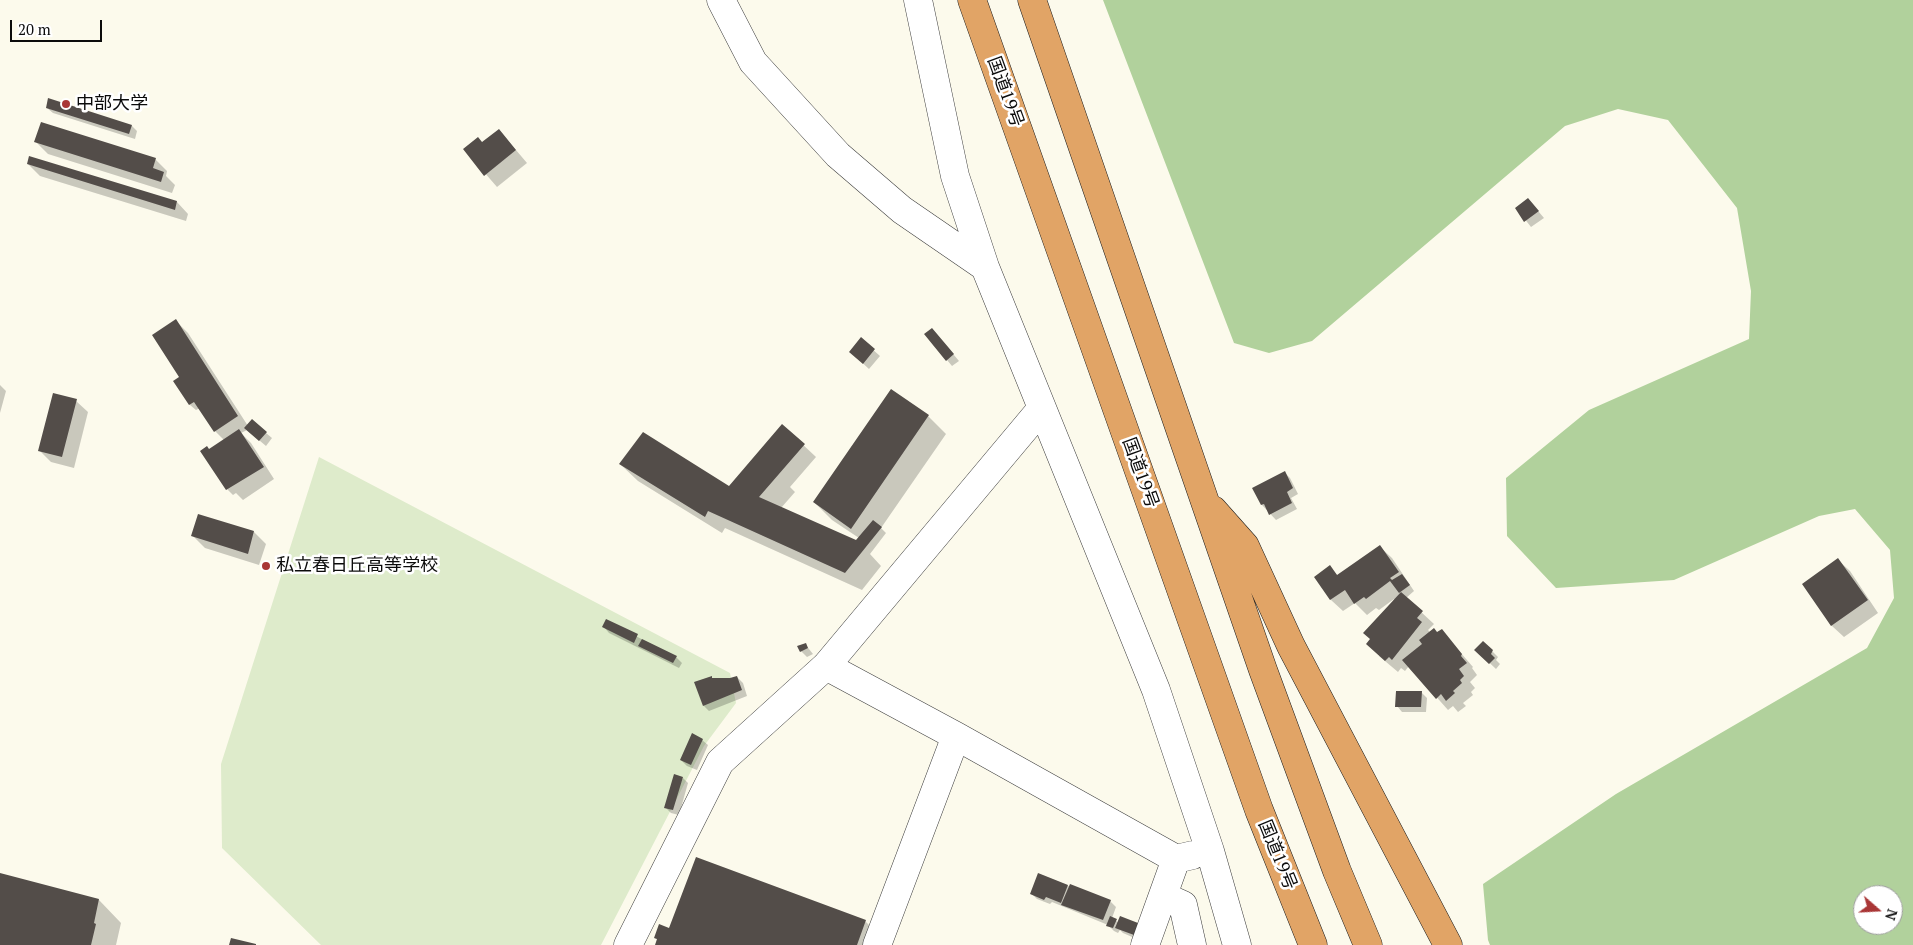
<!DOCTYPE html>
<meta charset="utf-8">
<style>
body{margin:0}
#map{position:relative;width:1913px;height:945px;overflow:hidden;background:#fcfaec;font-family:"PT Serif",serif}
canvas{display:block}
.north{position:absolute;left:1853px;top:885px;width:50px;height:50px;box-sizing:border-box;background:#fff;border:1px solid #9d9d9d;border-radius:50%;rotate:109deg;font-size:14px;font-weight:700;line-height:20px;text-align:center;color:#0b0b0b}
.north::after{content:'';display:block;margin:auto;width:18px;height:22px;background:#a93636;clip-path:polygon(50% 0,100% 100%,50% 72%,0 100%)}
.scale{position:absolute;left:10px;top:20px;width:92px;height:22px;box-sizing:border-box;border:2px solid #0b0b0b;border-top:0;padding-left:6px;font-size:15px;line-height:18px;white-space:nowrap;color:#0b0b0b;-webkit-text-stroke:4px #fff;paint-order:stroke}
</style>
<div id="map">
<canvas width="1913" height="945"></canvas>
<div class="north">N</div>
<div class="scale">20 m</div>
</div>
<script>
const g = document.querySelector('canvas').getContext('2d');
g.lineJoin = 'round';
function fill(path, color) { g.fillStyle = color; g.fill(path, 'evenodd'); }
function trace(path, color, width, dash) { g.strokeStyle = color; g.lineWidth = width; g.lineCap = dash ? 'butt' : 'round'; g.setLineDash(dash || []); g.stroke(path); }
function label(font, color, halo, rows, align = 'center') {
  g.font = font + ' "PT Serif","Noto Sans JP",serif'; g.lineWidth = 5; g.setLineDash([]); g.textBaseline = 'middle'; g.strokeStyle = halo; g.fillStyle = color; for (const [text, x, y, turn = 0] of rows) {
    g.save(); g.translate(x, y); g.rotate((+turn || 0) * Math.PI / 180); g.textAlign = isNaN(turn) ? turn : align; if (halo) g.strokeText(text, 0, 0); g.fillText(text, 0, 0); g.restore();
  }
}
const forest = new Path2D(`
 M1103,0H1913V945H1490L1488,940L1483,884L1616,794L1867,648L1894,598L1890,550L1855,509L1819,516L1674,580L1556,588L1507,536L1506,478L1589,410L1749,339L1751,291L1737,208L1668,120L1618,109L1565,126L1312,341L1269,353L1234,343ZM1863,895H1893V925H1863Z`);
const pitch = new Path2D(`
 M319,457L730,673L736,703L704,746L601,945H321L222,848L221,764Z`);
const shadow = new Path2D(`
 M47,108L132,126L137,131L135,139L53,113Z
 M499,130L527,163L497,187L464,149L483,143Z
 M36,142L155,159L167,171L166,176L175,185L172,193L48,154Z
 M28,164L177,202L188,214L186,221L40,176Z
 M1528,199L1544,218L1531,227L1516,208Z
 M176,321L188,333L248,426L266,433L272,438L266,446L247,430L241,433L251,443L274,479L243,500L236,493L233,495L227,489L210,451L225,441L215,431L200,408L196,410L190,405L175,381L183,383Z
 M932,329L959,361L952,366L947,360Z
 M861,339L880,356L869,369L856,357Z
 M0,385L6,391L0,413Z
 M891,391L928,416L946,434L881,528L886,533L870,554L881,566L862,590L725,528L722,533L638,481L620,464L729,487L782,425L816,457L790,487L795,492L781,508L856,542L859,538L832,520L814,502Z
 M76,401L88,412L74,468L51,462L39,450Z
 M1284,472L1290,478L1298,494L1291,498L1297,509L1276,520L1262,505Z
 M254,532L266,544L259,565L205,548L193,536Z
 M1380,547L1392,558L1414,591L1406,598L1434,624L1428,630L1431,633H1437L1441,630L1473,667L1472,668L1477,675L1470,682L1475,688L1471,692L1473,695L1463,703L1466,706L1458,712L1453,706L1448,710L1409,666L1405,671L1401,668L1398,672L1379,656L1394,599L1379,610L1376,608L1367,615L1355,603L1343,611L1331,600L1315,577L1330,567L1338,576Z
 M1838,560L1850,571L1878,613L1844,637L1832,626L1803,584Z
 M607,621L676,657L682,663L679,668L609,633L604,627Z
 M1483,642L1498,657L1496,660L1500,664L1496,669L1476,650Z
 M805,644L813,654L807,657L801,651Z
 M737,677L743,683L747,696L709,711L704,706L713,679L730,680Z
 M1421,692L1427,698L1426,712H1402L1397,706Z
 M702,740L708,745L697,770L687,766L681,760Z
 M683,778L688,783L679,815L671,813L666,808Z
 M0,874L99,900L121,923L116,945H0Z
 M1038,875L1110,901L1116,907L1112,918L1119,923L1138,924L1143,930L1139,940L1123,933L1120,930L1118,933L1114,931L1108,925L1052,902L1050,904L1037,899L1031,893Z
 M865,921L888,944L887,945H656L658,940L655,938L669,929Z`);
const building = new Path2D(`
 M48,98L132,125L129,134L46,108Z
 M41,122L156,158L153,168L164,172L161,182L34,142Z
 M499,129L516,150L484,176L463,149L478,137L482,142Z
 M29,156L177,201L175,210L27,164Z
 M1528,198L1539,211L1524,222L1515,208Z
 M176,319L238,416L214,432L194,402L189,405L173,381L179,377L152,335Z
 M932,328L954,354L946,361L924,334Z
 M861,337L875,349L863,364L849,352Z
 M891,389L929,415L851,529L813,502Z
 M53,393L77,399L62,457L38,451Z
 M252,419L267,432L259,441L244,428Z
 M782,424L805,444L759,497L856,540L873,520L882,527L845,573L708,511L705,517L619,464L643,432L729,486Z
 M239,429L264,467L226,490L200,451L207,446L209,449Z
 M1285,471L1293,488L1287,492L1292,503L1269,515L1264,504L1261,505L1252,488Z
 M198,514L254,531L248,554L191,536Z
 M1380,545L1399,572L1390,578L1392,580L1402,574L1410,585L1399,593L1390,581L1366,599L1364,597L1354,604L1345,590L1330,600L1314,577L1330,565L1337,575Z
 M1838,558L1868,600L1831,626L1802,584Z
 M1401,592L1423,611L1417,618L1422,622L1392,660L1389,657L1385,661L1366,644L1370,639L1363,633Z
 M606,619L638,634L634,643L602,627Z
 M1434,628L1437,632L1442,629L1462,654L1461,656L1467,663L1459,669L1464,676L1460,680L1462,683L1453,691L1455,693L1446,701L1441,694L1436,699L1402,660L1422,644L1419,640Z
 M642,639L677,656L673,663L638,646Z
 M1483,641L1493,650L1491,654L1495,658L1489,664L1474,650Z
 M806,643L808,648L800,652L797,646Z
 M712,676V678H730L737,676L742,690L703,706L694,682Z
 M1396,691H1422L1421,707H1395Z
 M692,733L703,739L691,765L680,760Z
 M674,774L683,777L673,810L664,808Z
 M696,857L866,920L857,945H655L657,939L654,938L659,924L669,928Z
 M0,873L99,899L94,923L96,924L91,945H0Z
 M1038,873L1068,885L1061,903L1046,897L1044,900L1030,894Z
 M1070,884L1111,900L1103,920L1061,905Z
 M1110,916L1117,919L1113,928L1106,926Z
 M1120,916L1138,923L1134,935L1115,928Z
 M231,938L256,944V945H229Z`);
const street = new Path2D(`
 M721,0L753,62L838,155L902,210L985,267L1156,690L1210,851L1237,945
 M918,0L955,176L985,267
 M826,666L956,736L1176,859
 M1163,896L1183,905L1192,945
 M628,945L720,762L826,666L1042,408
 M877,945L956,736
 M1145,945L1176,859L1193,855`);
const highway = new Path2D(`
 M972,0L1259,810L1313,945
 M1032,0L1263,670L1337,871L1368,945
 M1213,510L1245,546L1291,646L1448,945`);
const markers = [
 [66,104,5,"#a93636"],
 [266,566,5,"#a93636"]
];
const streetNames = [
 ["国道19号",1005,92,70],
 ["国道19号",1140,473,70],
 ["国道19号",1277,855,68]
];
const poiNames = [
 ["中部大学",76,104],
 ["私立春日丘高等学校",276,566]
];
fill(forest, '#b1d19c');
fill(pitch, '#deebcb');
fill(shadow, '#0003');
fill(building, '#534d49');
trace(street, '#3e3e3e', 29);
trace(highway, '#1c1c1c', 29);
trace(street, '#fff', 28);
trace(highway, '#e1a466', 28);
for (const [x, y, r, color] of markers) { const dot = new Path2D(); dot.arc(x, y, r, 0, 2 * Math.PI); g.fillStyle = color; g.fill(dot); trace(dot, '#fff', 2); }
label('18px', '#0b0b0b', '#fff', streetNames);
label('18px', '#0b0b0b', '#fff', poiNames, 'left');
</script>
